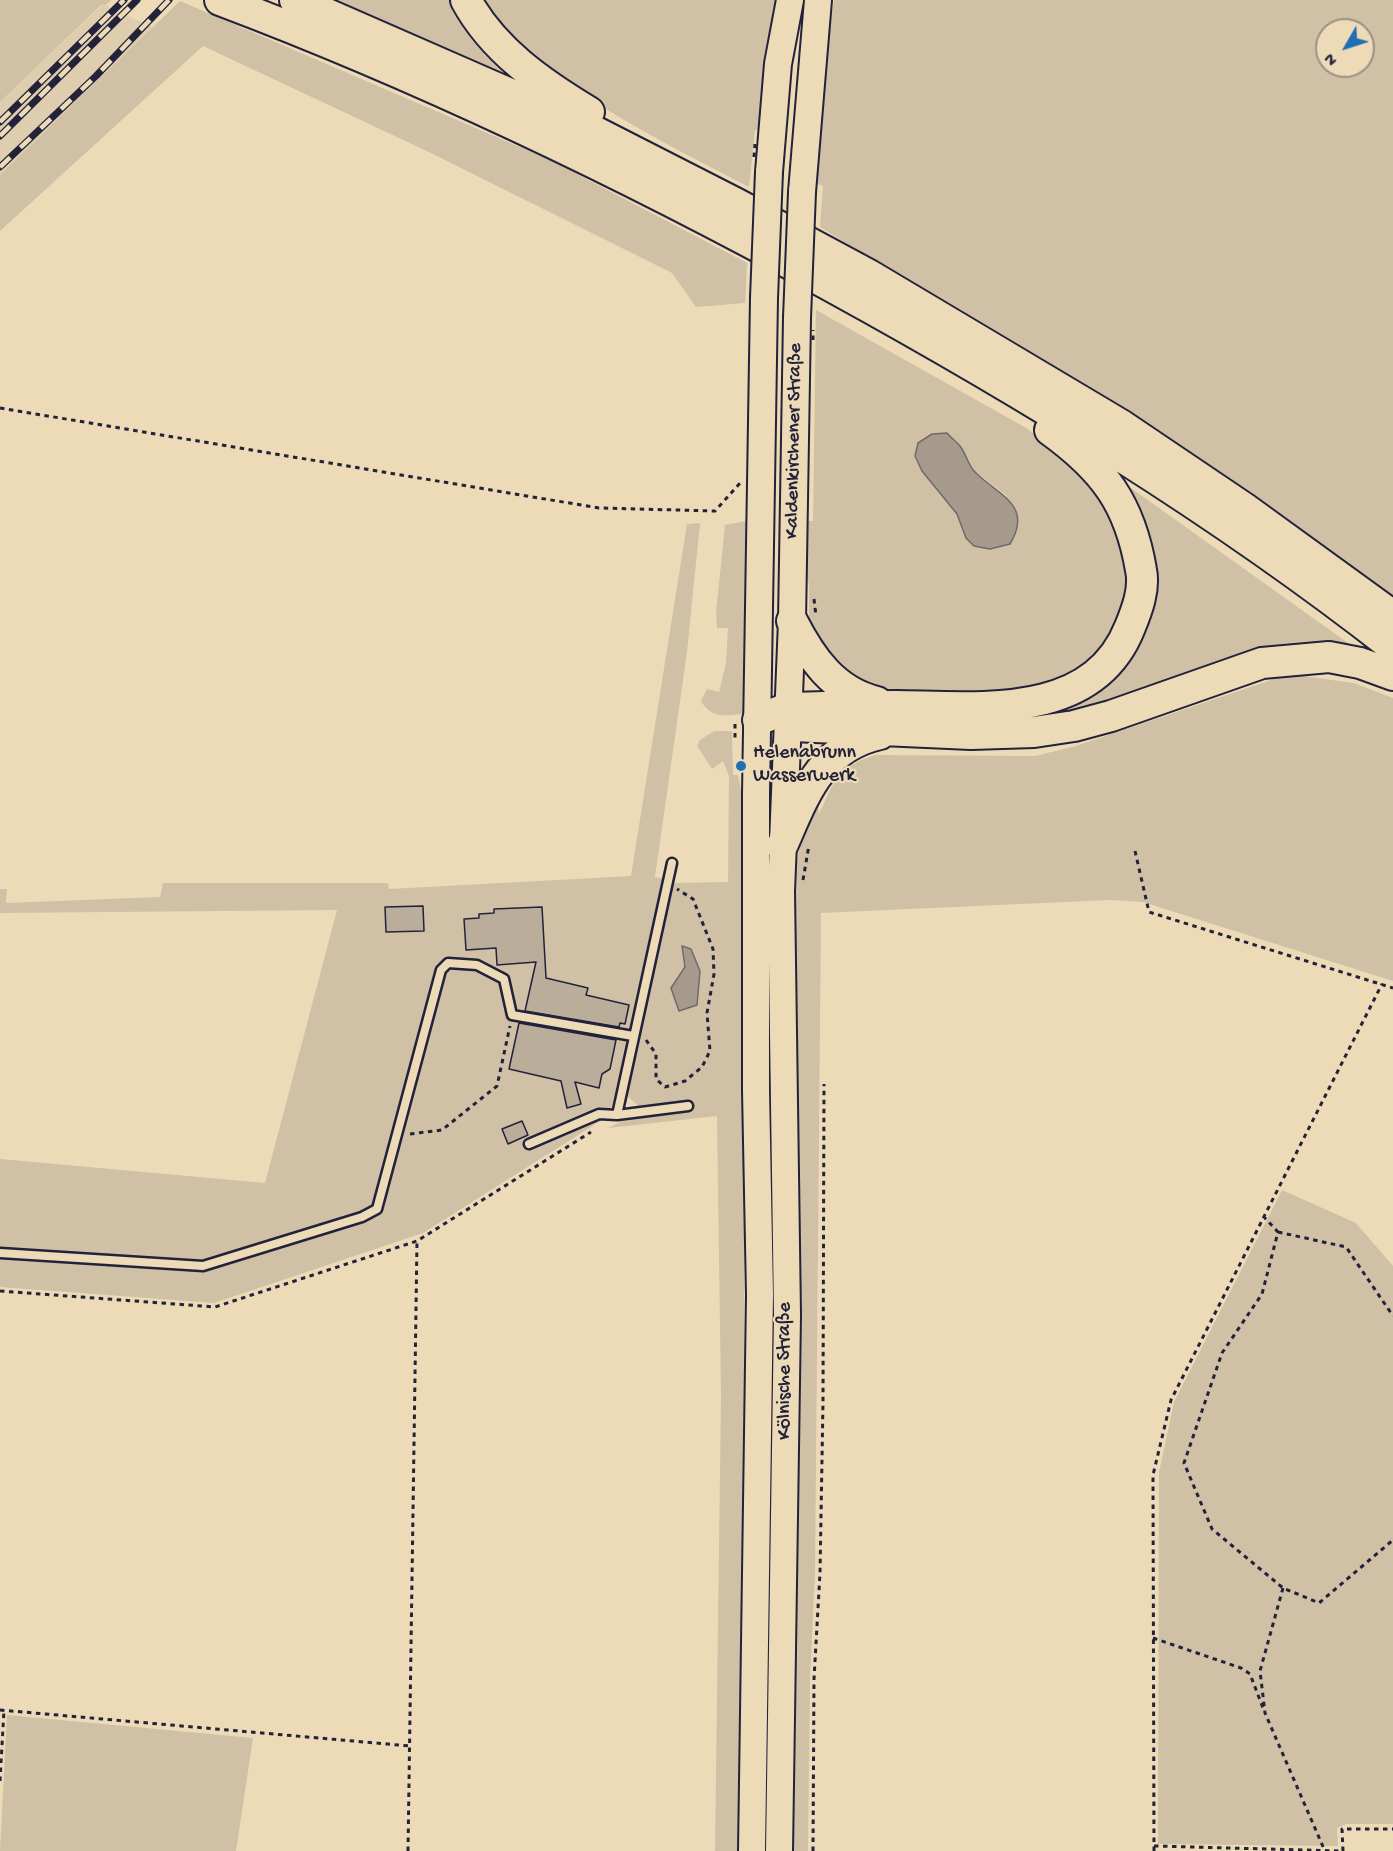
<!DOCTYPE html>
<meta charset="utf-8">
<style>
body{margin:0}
#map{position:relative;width:1393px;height:1851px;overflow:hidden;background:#eddbb8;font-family:"Gochi Hand",sans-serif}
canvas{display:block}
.north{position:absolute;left:1315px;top:18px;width:60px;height:60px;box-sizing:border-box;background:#eddbb8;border:2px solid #9c9186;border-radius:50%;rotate:231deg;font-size:16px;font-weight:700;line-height:24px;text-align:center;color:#22223b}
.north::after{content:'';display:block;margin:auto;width:21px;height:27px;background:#1f6fb2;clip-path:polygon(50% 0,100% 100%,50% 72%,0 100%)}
</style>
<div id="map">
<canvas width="1393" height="1851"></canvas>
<div class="north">N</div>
</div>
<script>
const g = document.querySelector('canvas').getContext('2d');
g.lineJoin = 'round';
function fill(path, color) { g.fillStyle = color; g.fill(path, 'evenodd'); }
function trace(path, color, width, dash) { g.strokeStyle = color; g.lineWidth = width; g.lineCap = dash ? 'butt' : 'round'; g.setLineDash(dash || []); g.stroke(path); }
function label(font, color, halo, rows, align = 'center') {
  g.font = font + ' "Gochi Hand",sans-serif'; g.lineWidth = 4.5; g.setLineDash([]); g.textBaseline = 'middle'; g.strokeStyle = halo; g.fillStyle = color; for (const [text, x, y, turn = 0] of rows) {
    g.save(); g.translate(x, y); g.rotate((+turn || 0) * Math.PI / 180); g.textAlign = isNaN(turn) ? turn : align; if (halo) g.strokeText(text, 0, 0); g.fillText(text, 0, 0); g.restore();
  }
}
const built = new Path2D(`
 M103,4L154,28L0,175V102Z`);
const green = new Path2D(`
 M0,0H111L106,5L102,4L0,102Z
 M335,0H458L529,83Z
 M480,0H778L763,131L755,130L749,187C658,139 542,85 480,0Z
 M834,0H1393V598L1248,490L820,227L823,186L813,182L821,75ZM1327,30H1363V66H1327Z
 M180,1L550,160L747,263L745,303L696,307L672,273L431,153L203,46L0,231V175Z
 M816,310L1028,429L1091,483L1122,536L1126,597L1098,655L1071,675L1007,692L918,695L875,691L848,682L809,644V585L802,556L803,521H813ZM961,447L972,469L1007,496L966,538L957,514L941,493Z
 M1117,478L1362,653L1028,722L1100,690L1146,606Z
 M751,520L748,704L741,714C724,716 711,718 701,701L707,689L719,692L726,663L728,628H717L716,613L725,525Z
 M700,523L687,652L655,877L667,879L612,1106L602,1120L423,1233L214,1303L0,1287V1159L265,1183L337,910L0,913V889H7L6,903L160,897L163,883H388L389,889L631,876L687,524Z
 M1289,674L1354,683L1393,698V981L1143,902L1110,900L821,913L815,1573L810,1679L808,1851H791L792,883L804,827L817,786L819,814C836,778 836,768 875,755L1035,756L1076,746Z
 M714,731H732L733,775H738L746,813L743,882L745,1584L742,1851H715L721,1397L717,1116L608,1128L622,1121L691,1110L690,1101L641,1108L624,1093L672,883L728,882L729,776L723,761L712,769L697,746L700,740Z
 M765,884L774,885L776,1336L771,1851H764Z
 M1282,1190L1356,1223L1393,1266V1824H1346L1337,1828L1338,1846L1158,1844L1159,1472L1174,1402Z
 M7,1715L253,1738L236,1851H0Z`);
const water = new Path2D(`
 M947,433C951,438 957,442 960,446C966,454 968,464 974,471C997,495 1034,504 1010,544L990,549L974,546L966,538L957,514L922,471L915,456L918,443L932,434Z
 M682,946L691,949L700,971L697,1005L679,1011L671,988L685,967Z`);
const building = new Path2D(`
 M423,906L424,931L386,932L385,907Z
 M542,907L546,978L588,988L586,995L629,1005L625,1024L620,1023L619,1027L525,1011L536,962L497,965L496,948L466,950L464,919L479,918V914L494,913V909Z
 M519,1023L616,1040L610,1069L602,1074L599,1088L575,1082L581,1104L567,1108L561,1081L509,1069Z
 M522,1121L528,1135L508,1144L502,1129Z`);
const path = new Path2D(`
 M0,408L599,508L715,511L741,482
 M814,599L816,616
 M735,724V738
 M1135,851L1149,912L1393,988
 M803,880L809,845
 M646,1040L656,1054V1079L665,1087L685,1081L702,1067L710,1051L707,1013L714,974L713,949L693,899L677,889
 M410,1134L442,1130L497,1086L510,1026
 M1263,1216L1278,1232L1262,1294L1222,1353L1184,1463L1212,1529L1283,1588L1319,1603L1393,1540
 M1278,1232L1346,1247L1393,1316
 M0,1291L215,1307L417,1241L591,1132
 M1283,1588L1260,1671L1265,1713L1324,1849
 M1153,1638L1241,1668L1250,1674L1263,1708
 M0,1710L410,1746
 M0,1781L4,1710
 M1154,1846L1343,1851
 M408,1851L417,1241
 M813,1851L814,1679L820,1573L823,1402L824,1084
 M1154,1851L1153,1475L1171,1400L1382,984
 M1343,1851L1342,1829H1393`);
const service = new Path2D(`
 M617,1115L672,863
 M529,1144L599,1114L617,1115L688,1106
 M0,1253L203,1266L362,1217L377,1209L441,970L448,963L477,965L504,979L512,1015L633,1036`);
const primary = new Path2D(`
 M769,172L778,64L790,0
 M802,192L818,0
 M752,1851L760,1295L756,1090V793L764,298
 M779,1851L787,1315L781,891L792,621L797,318`);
const motorway = new Path2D(`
 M220,0C432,80 634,178 831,286C1026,393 1218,510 1393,647
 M295,0L588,128L737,204L869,275L1121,425L1244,508L1393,616
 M466,0C493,50 541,83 589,112
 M792,621C811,658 834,692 877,702
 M758,720L788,708C825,707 861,706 897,706C979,707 1093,721 1130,627C1137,610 1145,589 1141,570C1130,504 1104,469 1050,430
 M793,726L971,734L1034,732L1074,726L1111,716L1262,663L1329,657L1360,663L1393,675
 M782,846C804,796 820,747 880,734`);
const rail = new Path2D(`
 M0,122L124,0
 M0,136L137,0
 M0,167L96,76L169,0`);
const pathBridge = new Path2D(`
 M754,157L755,144
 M813,340V330`);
const primaryBridge = new Path2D(`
 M764,298L769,172
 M797,318L802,192`);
const markers = [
 [741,766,6,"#1f6fb2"]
];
const streetNames = [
 ["Kaldenkirchener Straße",795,441,-89],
 ["Kölnische Straße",786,1371,-90]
];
const poiNames = [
 ["Helenabrunn",753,754],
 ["Wasserwerk",753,777]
];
fill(built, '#decdaf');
fill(green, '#d0c0a6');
fill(water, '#a59a8b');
trace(water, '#716a6b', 1.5);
fill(building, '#baad99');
trace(building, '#22223b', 1.5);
trace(service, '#22223b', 13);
trace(primary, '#22223b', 30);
trace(motorway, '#22223b', 34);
trace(path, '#22223b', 3, [4.5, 4.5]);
trace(service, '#eddbb8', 8);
trace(primary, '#eddbb8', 26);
trace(motorway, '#eddbb8', 30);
trace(rail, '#22223b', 7);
trace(rail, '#eddbb8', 4.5, [14]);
trace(primaryBridge, '#22223b', 30, []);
trace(pathBridge, '#22223b', 3, [4.5, 4.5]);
trace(primaryBridge, '#eddbb8', 26);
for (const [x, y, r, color] of markers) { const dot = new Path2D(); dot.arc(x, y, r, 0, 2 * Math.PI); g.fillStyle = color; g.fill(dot); trace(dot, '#eddbb8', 2); }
label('20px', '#22223b', '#eddbb8', streetNames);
label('20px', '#22223b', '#eddbb8', poiNames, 'left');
</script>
